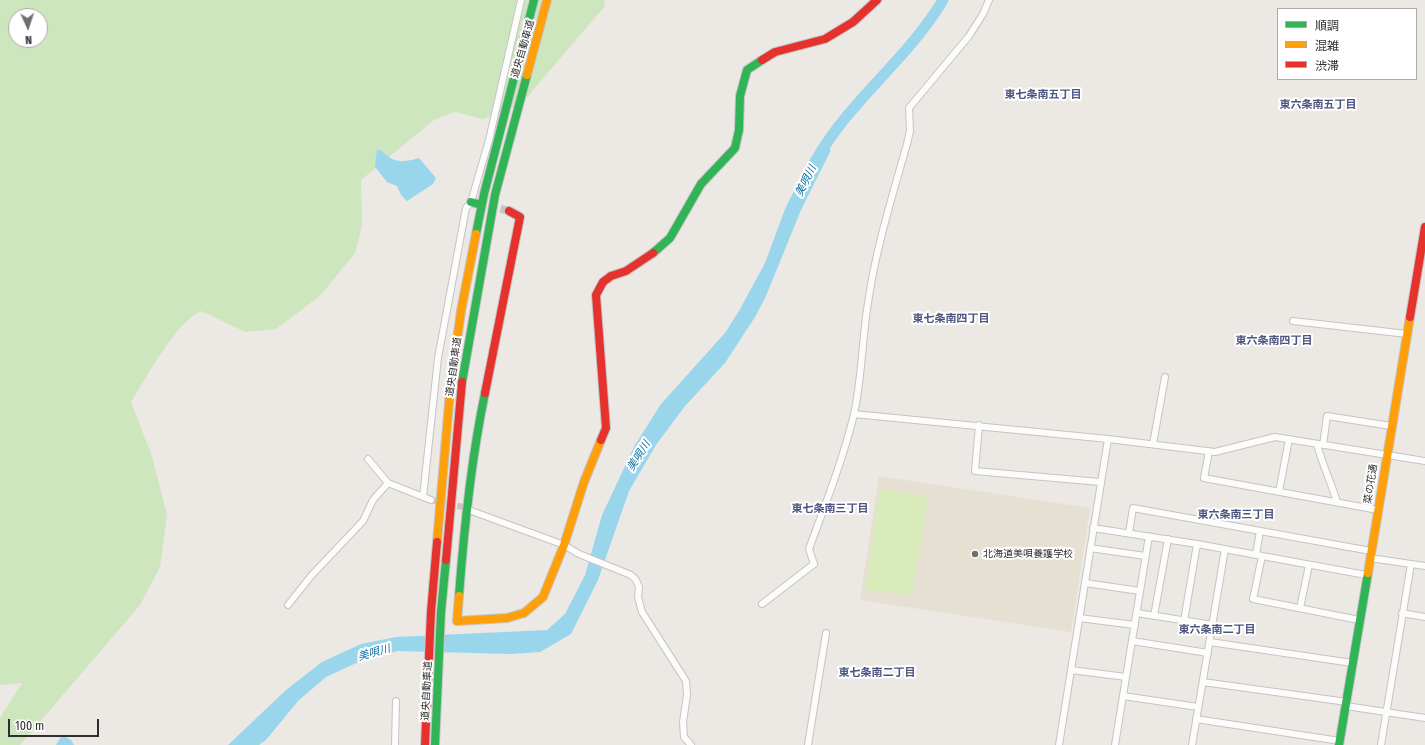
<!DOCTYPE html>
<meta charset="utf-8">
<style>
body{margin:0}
#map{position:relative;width:1425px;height:745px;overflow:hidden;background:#ece8e4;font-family:"Fira Sans Condensed","Noto Sans JP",sans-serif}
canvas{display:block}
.legend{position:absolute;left:1277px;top:8px;width:140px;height:72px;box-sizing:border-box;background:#fff;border:1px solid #ababab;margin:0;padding:5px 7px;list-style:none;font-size:12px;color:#2e2e2e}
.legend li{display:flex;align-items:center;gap:8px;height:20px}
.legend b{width:20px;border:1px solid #ababab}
.north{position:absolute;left:8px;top:8px;width:40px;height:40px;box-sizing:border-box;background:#fff;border:1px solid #ababab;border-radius:50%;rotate:177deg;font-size:11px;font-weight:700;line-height:16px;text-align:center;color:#2e2e2e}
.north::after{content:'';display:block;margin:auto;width:14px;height:18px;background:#706f6e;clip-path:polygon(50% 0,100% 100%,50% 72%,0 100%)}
.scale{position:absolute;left:8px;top:719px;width:91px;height:18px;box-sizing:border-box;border:2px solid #2e2e2e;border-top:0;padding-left:5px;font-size:12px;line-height:14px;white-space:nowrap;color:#2e2e2e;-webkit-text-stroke:3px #fff;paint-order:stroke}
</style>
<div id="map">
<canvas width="1425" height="745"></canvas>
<ul class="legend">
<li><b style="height:5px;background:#30b455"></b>順調</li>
<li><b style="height:5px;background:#ff9f0a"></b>混雑</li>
<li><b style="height:5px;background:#e5322d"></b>渋滞</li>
</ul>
<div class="north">N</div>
<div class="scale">100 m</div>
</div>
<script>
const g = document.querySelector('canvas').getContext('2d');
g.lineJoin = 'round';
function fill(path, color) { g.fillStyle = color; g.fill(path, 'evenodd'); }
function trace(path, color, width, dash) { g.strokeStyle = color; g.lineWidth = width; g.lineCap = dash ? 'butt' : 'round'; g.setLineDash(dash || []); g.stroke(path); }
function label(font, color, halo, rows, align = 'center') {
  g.font = font + ' "Fira Sans Condensed","Noto Sans JP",sans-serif'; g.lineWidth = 4; g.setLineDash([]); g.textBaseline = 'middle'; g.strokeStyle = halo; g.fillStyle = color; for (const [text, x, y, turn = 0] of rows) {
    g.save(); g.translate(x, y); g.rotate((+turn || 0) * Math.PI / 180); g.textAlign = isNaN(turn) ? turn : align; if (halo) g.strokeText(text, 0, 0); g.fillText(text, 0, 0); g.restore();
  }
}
const education = new Path2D(`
 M879,476L1090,508L1071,632L860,600Z`);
const green = new Path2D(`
 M0,0H604L605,6L521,104L483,119L455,112L434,120L361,180L362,226L355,253L320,296L276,329L245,332L201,311C175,323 147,377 131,402L152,456L167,515L160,567L140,605L20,745H0V718L22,683L0,685ZM16,16H40V40H16Z`);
const pitch = new Path2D(`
 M880,489L928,497L912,596L865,589Z`);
const water = new Path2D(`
 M819,145L831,150L801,210L766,296L755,317L725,363L685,406L656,445L629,491L598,580L571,634L540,652L512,654L398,651L365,659L326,677L298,701L266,740L259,745H228L286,690L322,662L361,644L396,637L547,630L565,614L585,575L602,515L635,445L661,404L725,333L739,311L765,263L785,209L808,162Z
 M377,149C382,150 383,153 388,156C397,164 408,161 419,158L436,178L433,184L407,201L401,195L397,186L387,182L375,167Z
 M62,735L71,740L74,745H56Z`);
const river = new Path2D(`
 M817,159C850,100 908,59 943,0`);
const streetTunnel = new Path2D(`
 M431,500L463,507`);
const secondaryTunnel = new Path2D(`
 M489,206L509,211`);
const street = new Path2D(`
 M1293,321L1407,334
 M854,414L1108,439L1215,452L1275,437L1425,461
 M979,425L975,471L1100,482
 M1153,444L1165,377
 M1317,444C1322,464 1331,482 1337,502
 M1323,445L1327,416L1391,426
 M1209,451L1204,478L1378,510
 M368,459L388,483L431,500
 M1279,492L1289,439
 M423,497L438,358L466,208L471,202L489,140L521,0
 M466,509L564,545L579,554L631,575L636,580L639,587L638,597L642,612L686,681L687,695L683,722L684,737L691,745
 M1093,528L1197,544L1366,575
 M1129,533L1133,508L1371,551
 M1090,548L1145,556
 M1256,555L1260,531
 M1262,556L1253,599L1359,620
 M1370,558L1425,566
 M1085,583L1140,591
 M762,604L814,564L809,549C825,505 843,460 854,414C862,378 862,339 868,303C876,248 892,197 907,144L910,131L909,108L969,36L983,14L989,0
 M288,605L311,576L363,521L373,500L388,483
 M1300,608L1309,565
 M1137,613L1213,625
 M1402,613L1425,617
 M1154,616L1168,539
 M1079,618L1135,625
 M1184,621L1197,544
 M1132,641L1208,653
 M1210,642L1352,663
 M1071,670L1126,677
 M1203,682L1347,702
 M1123,696L1198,707
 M1346,706L1425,718
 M1196,719L1340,741
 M395,745L396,701
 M808,745L826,633
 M1059,745L1108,439
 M1115,745L1149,536
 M1192,745L1225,549
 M1381,745L1411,564`);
const fast = new Path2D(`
 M471,202L478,204
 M476,234L484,194L534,0
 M653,253L670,238L701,184L735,148L739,130L740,96L747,70L762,60
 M462,382L495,195L527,75
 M459,596C464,528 471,460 485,393
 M435,745L441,612L446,560
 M1339,745L1368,573`);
const slow = new Path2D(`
 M527,75L547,0
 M437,542L450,392L461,311L476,234
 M1368,573L1410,317
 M459,596L457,621L507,618L524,613L543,597L564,545L584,482L601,440`);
const jam = new Path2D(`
 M762,60L775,52L825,39L853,22L877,0
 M1410,317L1425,227
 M485,393L520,217L509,211
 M601,440L606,428L596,295L603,282L611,276L626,271L653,253
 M446,560L462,382
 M425,745L431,612L437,542`);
const markers = [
 [975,554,4,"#706f6e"]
];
const streetNames = [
 ["道央自動車道",523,49,-74],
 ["道央自動車道",454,367,-82],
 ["菜の花通",1371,484,-81],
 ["道央自動車道",427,691,-87]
];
const poiNames = [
 ["北海道美唄養護学校",983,554]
];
const neighbourhoodNames = [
 ["東七条南五丁目",1043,95],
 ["東六条南五丁目",1318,105],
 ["東七条南四丁目",951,319],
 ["東六条南四丁目",1274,341],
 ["東七条南三丁目",830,509],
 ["東六条南三丁目",1236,515],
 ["東六条南二丁目",1217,630],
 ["東七条南二丁目",877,673]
];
const waterNames = [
 ["美唄川",806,181,-63],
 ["美唄川",639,456,-58],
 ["美唄川",374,653,-16]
];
fill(education, '#e6e0d3');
fill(green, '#cee6be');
fill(pitch, '#d9eabb');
fill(water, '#99d6ec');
trace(river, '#99d6ec', 11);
trace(streetTunnel, '#c6c3c0', 6, [6, 3]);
trace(secondaryTunnel, '#c6c3c0', 8, [8, 4]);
trace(street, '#c5c4c5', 8);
trace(fast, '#c5c4c5', 10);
trace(slow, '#c5c4c5', 10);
trace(jam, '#c5c4c5', 10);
trace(street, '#fcfcfb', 6);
trace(fast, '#30b455', 8);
trace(slow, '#ff9f0a', 8);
trace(jam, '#e5322d', 8);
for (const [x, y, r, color] of markers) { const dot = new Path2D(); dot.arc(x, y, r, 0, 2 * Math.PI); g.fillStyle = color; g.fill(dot); trace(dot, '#fff', 1.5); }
label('10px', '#2e2e2e', '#fff', streetNames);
label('10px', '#2e2e2e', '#fff', poiNames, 'left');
label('bold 11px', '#4d5680', '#fff', neighbourhoodNames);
label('italic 11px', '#0d6fa3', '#fff', waterNames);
</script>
